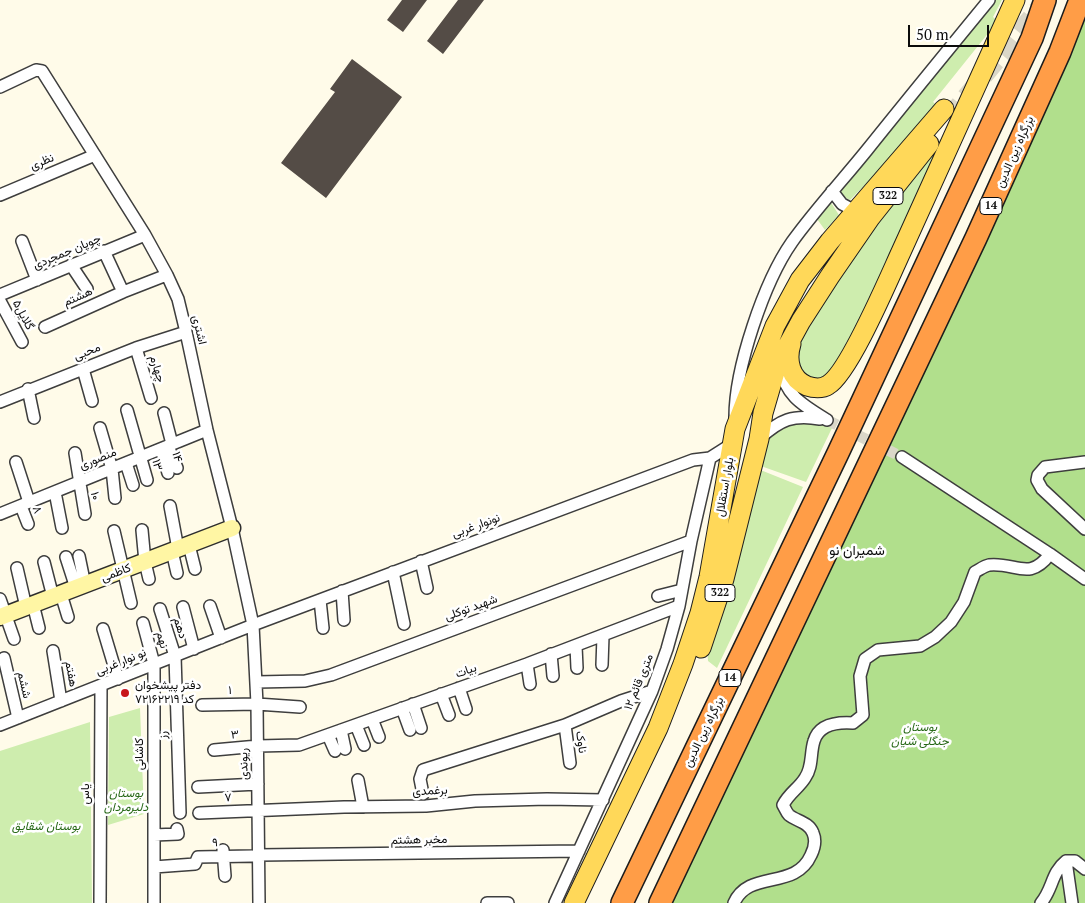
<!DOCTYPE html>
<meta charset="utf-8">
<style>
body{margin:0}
#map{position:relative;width:1085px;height:903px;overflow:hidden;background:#fffbe9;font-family:"PT Serif",serif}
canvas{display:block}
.scale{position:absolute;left:908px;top:25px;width:81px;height:22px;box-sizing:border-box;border:2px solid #0b0b0b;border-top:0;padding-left:6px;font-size:15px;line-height:18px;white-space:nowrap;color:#0b0b0b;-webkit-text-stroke:4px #fff;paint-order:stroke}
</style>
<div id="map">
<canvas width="1085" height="903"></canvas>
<div class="scale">50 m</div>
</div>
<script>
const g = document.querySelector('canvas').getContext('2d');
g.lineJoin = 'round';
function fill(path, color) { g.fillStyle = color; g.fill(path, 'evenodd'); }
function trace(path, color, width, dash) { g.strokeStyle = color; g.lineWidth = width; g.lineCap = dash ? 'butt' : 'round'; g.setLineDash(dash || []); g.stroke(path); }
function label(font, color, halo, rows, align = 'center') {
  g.font = font + ' "PT Serif",Vazirmatn,serif'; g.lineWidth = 5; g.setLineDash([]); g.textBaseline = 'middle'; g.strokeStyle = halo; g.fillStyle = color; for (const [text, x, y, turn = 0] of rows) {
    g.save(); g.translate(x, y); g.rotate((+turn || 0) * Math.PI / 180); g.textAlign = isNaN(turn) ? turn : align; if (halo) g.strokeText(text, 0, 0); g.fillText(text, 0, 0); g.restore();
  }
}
const green = new Path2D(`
 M996,0H1002L993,17L998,21L933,102L941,108L850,200L844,197L840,189L918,97Z
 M955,120L866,316L830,378L810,382L792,358L813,317L841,271Z
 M830,201L839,215L825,230L817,219Z
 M799,421L825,424L832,428L806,482L758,465L769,437L773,432Z
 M758,469L803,487L717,668L708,661L707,649Z
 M140,708L144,814L108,825L109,717Z
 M90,722L92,903H0V751Z`);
const forest = new Path2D(`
 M1085,0V903H657Z`);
const building = new Path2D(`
 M402,0H427L403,32L387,20Z
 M458,0H484L443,54L427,41Z
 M352,59L402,97L326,198L281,163L335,92L330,89Z`);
const streetTunnel = new Path2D(`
 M827,420L902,457`);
const primaryTunnel = new Path2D(`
 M948,119L1041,6`);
const street = new Path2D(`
 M0,87L36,70L42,71L145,235L167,275L178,299L186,332L207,430L232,528L253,625L257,704L259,903
 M832,191L842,204L855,211
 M0,195L95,155
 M22,241L37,280
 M104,251L123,292
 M71,265L87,289
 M0,295L145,235
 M0,301L22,342
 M45,327L123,292L164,276
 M136,348L151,398
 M779,365C786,396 801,404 827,420
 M83,369L92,401
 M28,389L34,418
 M0,402L136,348L186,332
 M127,410L147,480
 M164,413L172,444
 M735,417C735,368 764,282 792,242C815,210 842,181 867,150C907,100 948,50 989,0
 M100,428L112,469L115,498
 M760,438C780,420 793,414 820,419
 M168,446L177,468
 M161,449L168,473
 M75,453L85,514
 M902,457L1050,554L1085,579
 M16,462L29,502
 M1085,462L1045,467L1038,475L1037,480L1042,489L1085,529
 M126,463L133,485
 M55,492L62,528
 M21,506L28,524
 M170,506L178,549
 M0,514L207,430
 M142,530L145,562L149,579
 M114,531L131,603
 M189,545L195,569
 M172,551L177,573
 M79,556L85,585
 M66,557L76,588
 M421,561L427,588
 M44,562L53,597
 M17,568L26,607
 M393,572L404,624
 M342,591L344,620
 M61,594L68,617
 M658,596L682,590
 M0,599L14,639
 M320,600L323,628
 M33,604L39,628
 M210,606L221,638
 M183,607L194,649
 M160,609L175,656L180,813
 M143,623L154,664V903
 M103,629L118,679
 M576,646L577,668
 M53,651L61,701
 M551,654L553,676
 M4,658L18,718
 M527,664L530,684
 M602,665L603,636
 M257,682L305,681L331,675L691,541
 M459,688L466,709
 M441,694L449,715
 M413,704L421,728
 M202,705L257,704L300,707
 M402,708L410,730
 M372,719L379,737
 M0,725L253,625L693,460L710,458L732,444
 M356,725L364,745
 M565,725L570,763
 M341,730L345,749
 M328,735L335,751
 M214,750L258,746L299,745L527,664L679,606
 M358,780L363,807
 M198,787L258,784
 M423,794L420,779L423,770L565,725L621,701L652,691
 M199,813L344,807L426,806L475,801L547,799L603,800
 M154,835L178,834L177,829
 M223,850L225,876
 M259,855L579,851
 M1066,861L1072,903
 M154,867L195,864L198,857L252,856
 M100,903L101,685
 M487,903H508
 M555,903L652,691L667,649L679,606L691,541L710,458
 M734,903C749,869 795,891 811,855C815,847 816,840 813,833C809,822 796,821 789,815C786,812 785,808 783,805C789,793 799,788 805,778C813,767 810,753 814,741C819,724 838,722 853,723L863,715L860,676L865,659L878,650L920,646L935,637L951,622L964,602L975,572C979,570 984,566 989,565C1016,562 1029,582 1050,554
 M1041,903C1053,889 1051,873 1066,861H1075L1085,869`);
const secondary = new Path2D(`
 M0,617L232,528`);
const primary = new Path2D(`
 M791,344C786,360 790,379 807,386C813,388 822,389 828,385C849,373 889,278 901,252C939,168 977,84 1015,0
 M701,648L724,579L759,439L763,413L777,365L801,321L830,276L870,218L929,144
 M574,903L658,728L683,664L700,613L709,577L735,429L775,326L800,280L830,241L944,109`);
const highway = new Path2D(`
 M622,903L838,453L1032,38L1045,0
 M660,903L976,238L1060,52L1080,0`);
const markers = [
 [125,693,5,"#c8161c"]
];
const shields = [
 [888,196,30],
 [991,206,22],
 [720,593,30],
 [730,678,22]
];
const shieldNames = [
 ["322",888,196],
 ["14",991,206],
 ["322",720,593],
 ["14",730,678]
];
const streetNames = [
 ["بزرگراه زین الدین",1015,152,-66],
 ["نظری",42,162,-23],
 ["چوپان جمجردی",67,252,-23],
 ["هشتم",78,297,-24],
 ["گلایل۵",23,315,62],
 ["اشتری",199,330,77],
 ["محبی",87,352,-22],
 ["چهارم",157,369,73],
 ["۱۴",177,457,74],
 ["منصوری",98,459,-22],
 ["۱۳",157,465,74],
 ["بلوار استقلال",725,487,-80],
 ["۱۰",95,496,79],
 ["۸",37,510,70],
 ["نونوار غربی",476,526,-20],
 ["کاظمی",116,573,-21],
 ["شهید توکلی",471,608,-20],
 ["دهم",180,628,73],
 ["نهم",162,640,75],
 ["نو نوار غربی",121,662,-22],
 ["بیات",466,671,-19],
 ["هفتم",71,674,80],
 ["۱۲ متری قائم",639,682,-68],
 ["ششم",24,685,77],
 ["۱",230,691],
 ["بزرگراه زین الدین",704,732,-64],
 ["رز",163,735,-92],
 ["۳",235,735,-5],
 ["ناوک",581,742,82],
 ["کاشانی",140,754,-90],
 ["ریوندی",244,764,-91],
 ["برغمدی",430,791,-3],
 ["یاس",86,794,-90],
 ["۷",228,798,-3],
 ["مخبر هشتم",419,840,-1],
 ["۹",215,843,-2]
];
const poiNames = [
 ["دفتر پیشخوان",135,686],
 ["کد ۷۲۱۶۲۲۱۹",135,700]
];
const parkNames = [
 ["بوستان",920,728],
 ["جنگلی شیان",920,742],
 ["بوستان",126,794],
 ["دلیرمردان",126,808],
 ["بوستان شقایق",46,827]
];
const neighbourhoodNames = [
 ["شمیران نو",857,551]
];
fill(green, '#ceedae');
fill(forest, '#b1df8c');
fill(building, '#544c46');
trace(streetTunnel, '#dad7c8', 11, [11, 5.5]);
trace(primaryTunnel, '#dad7c8', 19, [19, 9]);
trace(street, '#3e3e3e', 14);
trace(secondary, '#2d2d2d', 19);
trace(primary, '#1c1c1c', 21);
trace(highway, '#1c1c1c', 24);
trace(street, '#fff', 11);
trace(secondary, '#fff6a4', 16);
trace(primary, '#ffd859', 19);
trace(highway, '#ff9d47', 21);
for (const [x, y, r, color] of markers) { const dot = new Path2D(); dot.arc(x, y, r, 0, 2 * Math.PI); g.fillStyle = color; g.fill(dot); trace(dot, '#fff', 2); }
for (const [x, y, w] of shields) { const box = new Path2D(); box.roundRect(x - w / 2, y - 8.5, w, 17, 4); g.fillStyle = '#fff'; g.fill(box); trace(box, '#0b0b0b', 1); }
label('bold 11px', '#0b0b0b', null, shieldNames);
label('12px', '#0b0b0b', '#fff', streetNames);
label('12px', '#0b0b0b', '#fff', poiNames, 'left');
label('italic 12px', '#266816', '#fff', parkNames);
label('14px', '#0b0b0b', '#fff', neighbourhoodNames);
</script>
